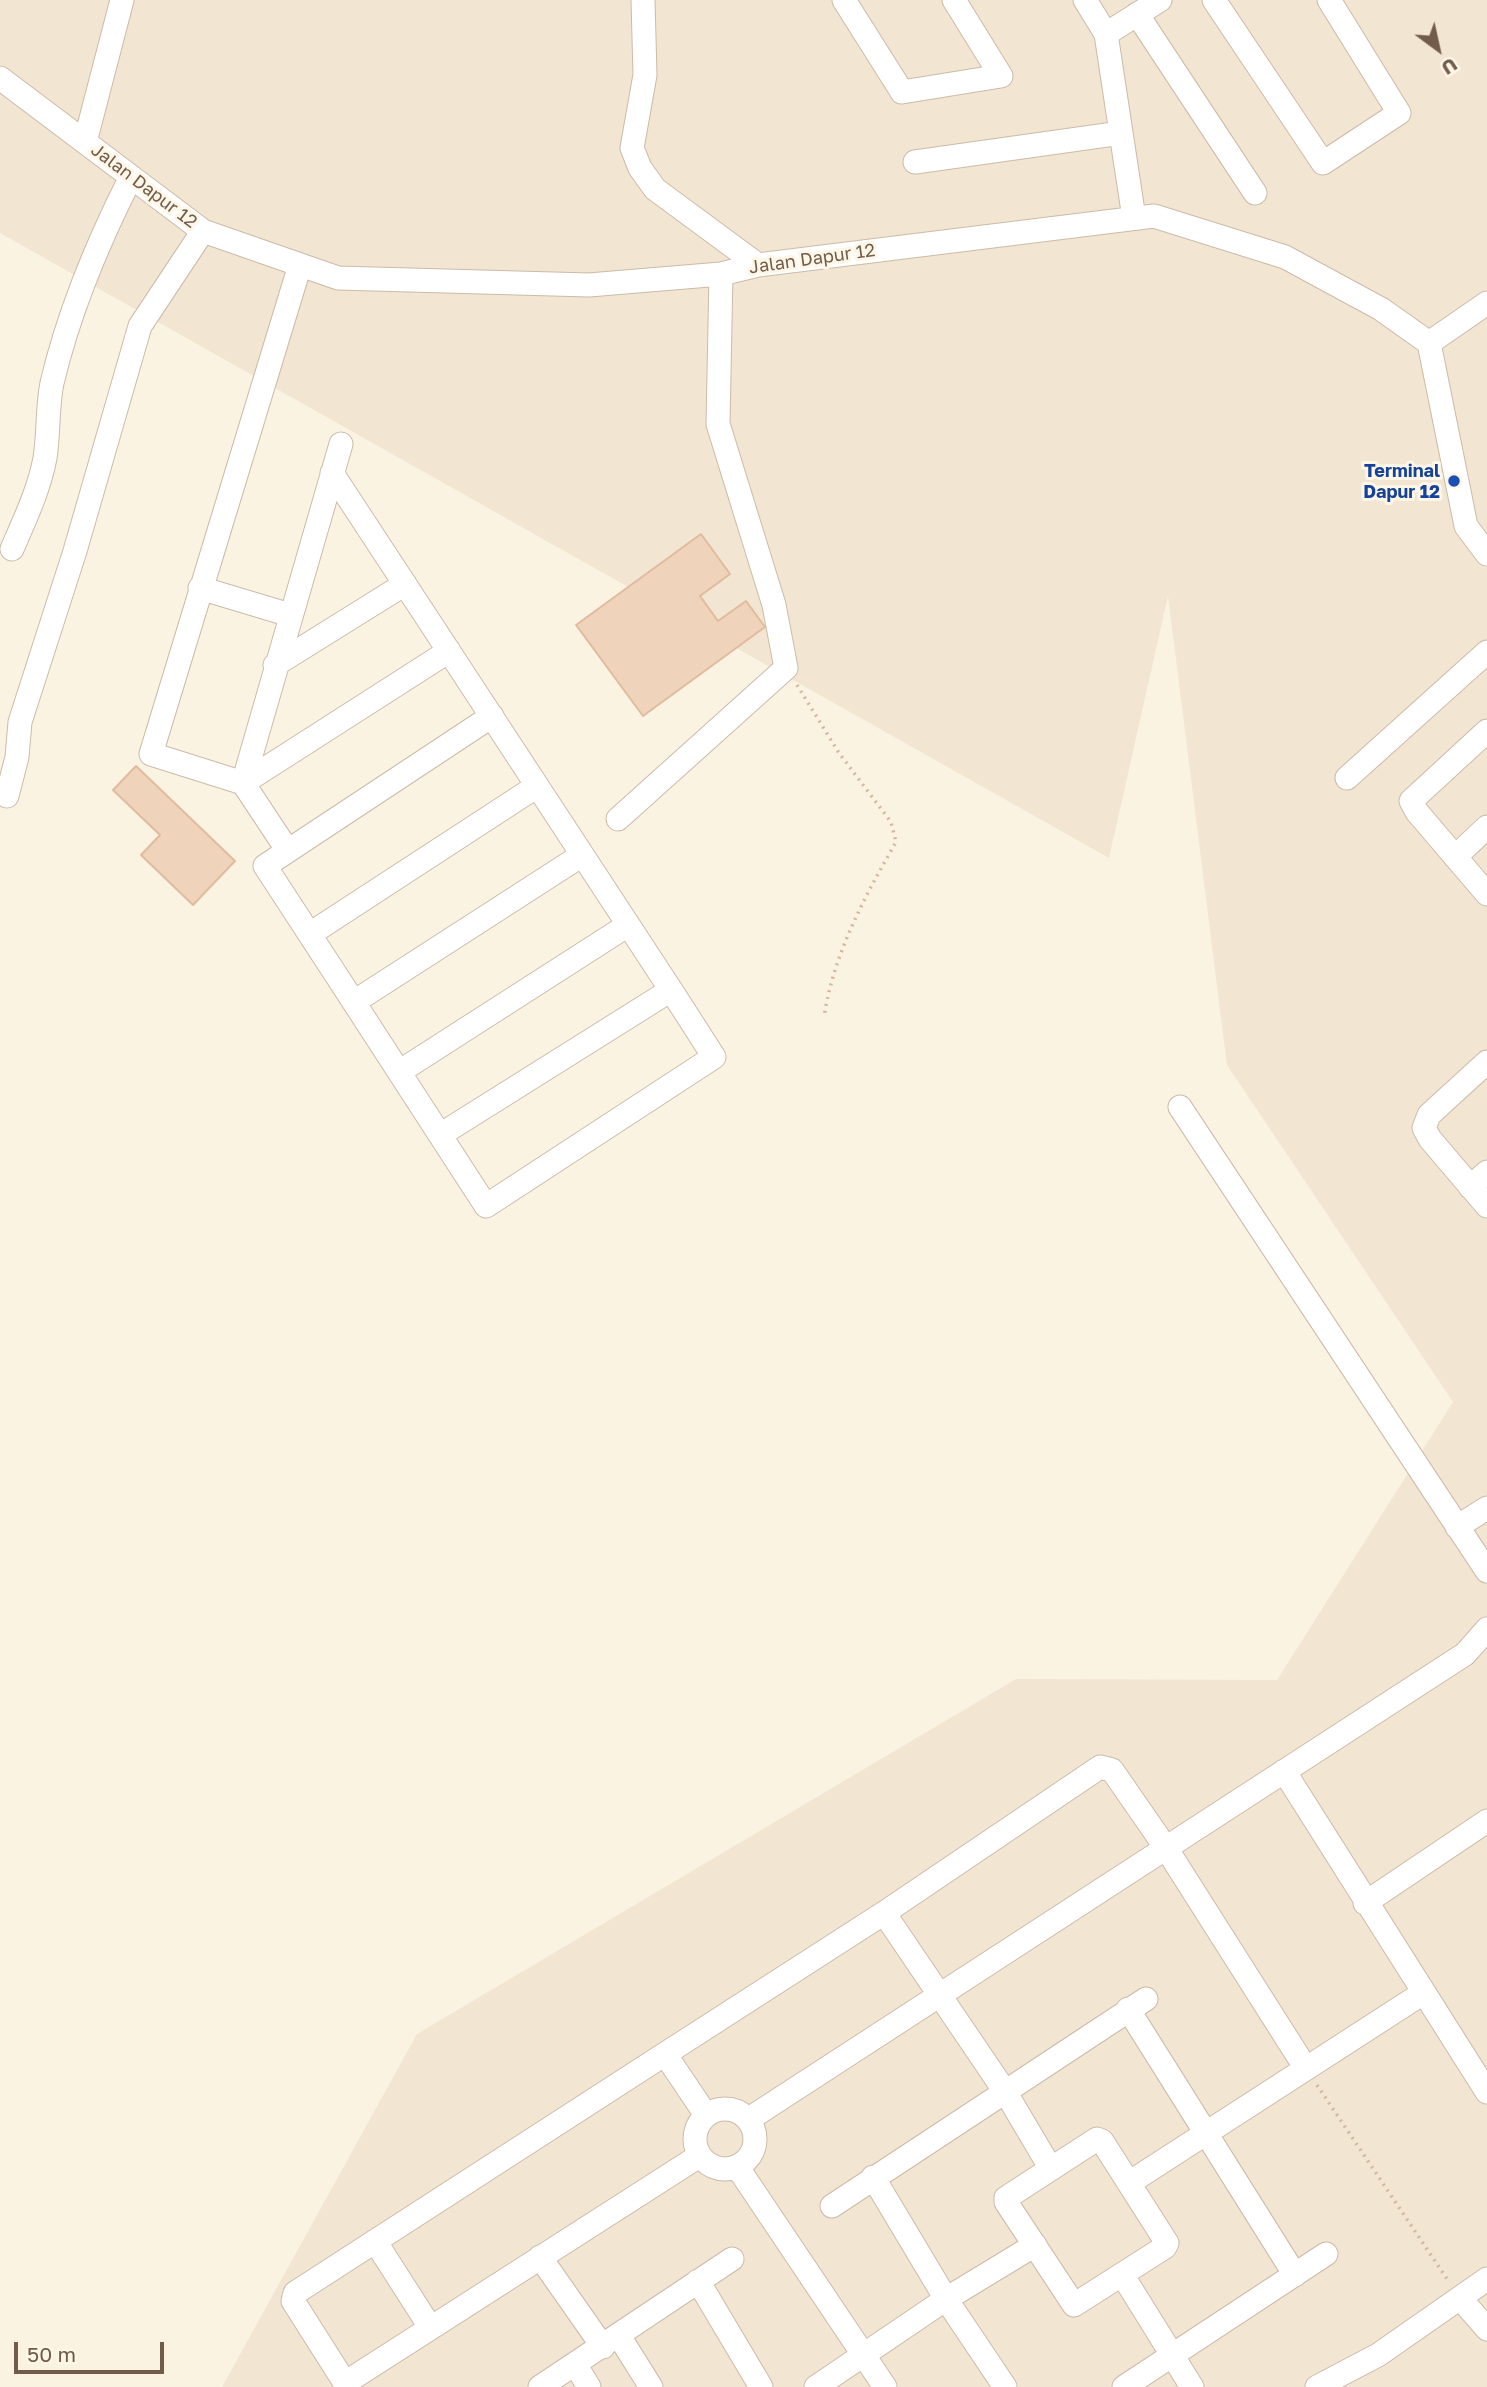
<!DOCTYPE html>
<style>
body{margin:0}
#map{position:relative;width:1487px;height:2387px;overflow:hidden;background:#fbf3e2;font-family:"Golos Text",sans-serif}
canvas{display:block}
.north{position:absolute;left:1403px;top:14px;width:70px;height:70px;-webkit-text-stroke:5px #fef7e8;paint-order:stroke;rotate:147deg;font-size:19px;font-weight:700;line-height:28px;text-align:center;color:#715b4a}
.north::after{content:'';display:block;margin:auto;width:24px;height:32px;background:#715b4a;clip-path:polygon(50% 0,100% 100%,50% 72%,0 100%)}
.scale{position:absolute;left:14px;top:2342px;width:150px;height:32px;box-sizing:border-box;border:4px solid #715b4a;border-top:0;padding-left:9px;font-size:21px;line-height:24px;white-space:nowrap;color:#715b4a;-webkit-text-stroke:5px #fef7e8;paint-order:stroke}
</style>
<div id="map">
<canvas width="1487" height="2387"></canvas>
<div class="north">U</div>
<div class="scale">50 m</div>
</div>
<script>
const g = document.querySelector('canvas').getContext('2d');
g.lineJoin = 'round';
function fill(path, color) { g.fillStyle = color; g.fill(path, 'evenodd'); }
function trace(path, color, width, dash) { g.strokeStyle = color; g.lineWidth = width; g.lineCap = dash ? 'butt' : 'round'; g.setLineDash(dash || []); g.stroke(path); }
function label(font, color, halo, rows, align = 'center') {
  g.font = font + ' "Golos Text",sans-serif'; g.lineWidth = 6; g.setLineDash([]); g.textBaseline = 'middle'; g.strokeStyle = halo; g.fillStyle = color; for (const [text, x, y, turn = 0] of rows) {
    g.save(); g.translate(x, y); g.rotate((+turn || 0) * Math.PI / 180); g.textAlign = isNaN(turn) ? turn : align; if (halo) g.strokeText(text, 0, 0); g.fillText(text, 0, 0); g.restore();
  }
}
const residential = new Path2D(`
 M0,0H1487V2387H222L417,2034L1016,1679L1277,1680L1453,1402L1227,1065L1168,596L1109,858L0,233Z`);
const building = new Path2D(`
 M701,534L730,574L700,596L718,621L746,601L765,627L643,716L576,625Z
 M136,766L235,861L193,905L141,855L160,835L113,790Z`);
const path = new Path2D(`
 M797,685L839,753L891,822L896,842C864,898 834,953 824,1017
 M1317,2085L1449,2282`);
const minor = new Path2D(`
 M643,0L645,75L632,148L640,168L655,189L758,265
 M844,0L902,92L1001,76L954,0
 M1085,0L1106,34L1134,218
 M1214,0L1323,163L1399,113L1329,0
 M1137,14L1255,193
 M1106,34L1160,0
 M0,78L203,231L338,278L589,285L721,274L758,265L1154,216L1285,257L1381,309L1429,343L1466,526L1487,554
 M85,142L122,0
 M915,162L1121,133
 M1429,343L1487,303
 M332,473L671,990
 M12,549C25,519 39,490 45,458C49,433 47,407 52,383C69,311 98,242 131,177
 M200,588L290,615
 M275,665L405,584
 M1487,731L1411,801L1417,812L1487,894
 M1347,778L1487,652
 M243,783L341,444
 M243,783L449,651
 M7,796L17,757L20,722L75,551L140,326L203,231
 M618,819L786,668L774,605L718,424L721,274
 M288,851L243,783L151,754L300,265
 M1455,857L1487,827
 M310,934L537,786
 M354,1002L582,855
 M1487,1062L1429,1115L1424,1128L1430,1139L1487,1206
 M399,1072L628,925
 M1180,1107L1487,1571
 M440,1135L671,990L714,1057L486,1206C413,1093 339,979 265,866L492,716
 M1470,1187L1487,1172
 M1457,1527L1487,1508
 M1284,1771L1487,2092
 M1365,1903L1487,1821
 M884,1913L1006,2093L1051,2169
 M1128,2009L1295,2275
 M695 2139a30 30 0 1 1 60 0a30 30 0 1 1-60 0Z
 M706,2115L665,2054L884,1913L1100,1767L1112,1770L1166,1848L1465,1654L1487,1629
 M749,2119L1166,1848L1305,2067
 M1097,2139L1102,2141L1167,2243L1165,2247L1074,2305L1006,2202V2198Z
 M738,2168L885,2387
 M873,2177L946,2299L1005,2387
 M1129,2183L1423,1993
 M832,2206L1146,1999
 M375,2241L430,2327
 M540,2257L603,2347
 M1123,2276L1192,2387
 M698,2281L761,2387
 M1460,2298L1487,2329
 M619,2336L651,2387
 M575,2364L589,2387
 M345,2383L293,2301L295,2293L665,2054
 M347,2387L345,2383L699,2156
 M540,2387L732,2259
 M816,2387L946,2299L1035,2245
 M1124,2387L1326,2254
 M1317,2387L1378,2355L1487,2279`);
const markers = [
 [1454,481,7,"#1a4fb4"]
];
const streetNames = [
 ["Jalan Dapur 12",144,186,37],
 ["Jalan Dapur 12",812,259,-8]
];
const transitNames = [
 ["Terminal",1440,471],
 ["Dapur 12",1440,492]
];
fill(residential, '#f2e5d1');
fill(building, '#efd4bb');
trace(building, '#e0bb9d', 2);
trace(minor, '#cbbbaa', 25);
trace(path, '#d3b79f', 3.5, [2, 5]);
trace(minor, '#fff', 23);
for (const [x, y, r, color] of markers) { const dot = new Path2D(); dot.arc(x, y, r, 0, 2 * Math.PI); g.fillStyle = color; g.fill(dot); trace(dot, '#fef7e8', 2.5); }
label('18px', '#715b4a', '#fef7e8', streetNames);
label('bold 18px', '#164399', '#fef7e8', transitNames, 'right');
</script>
